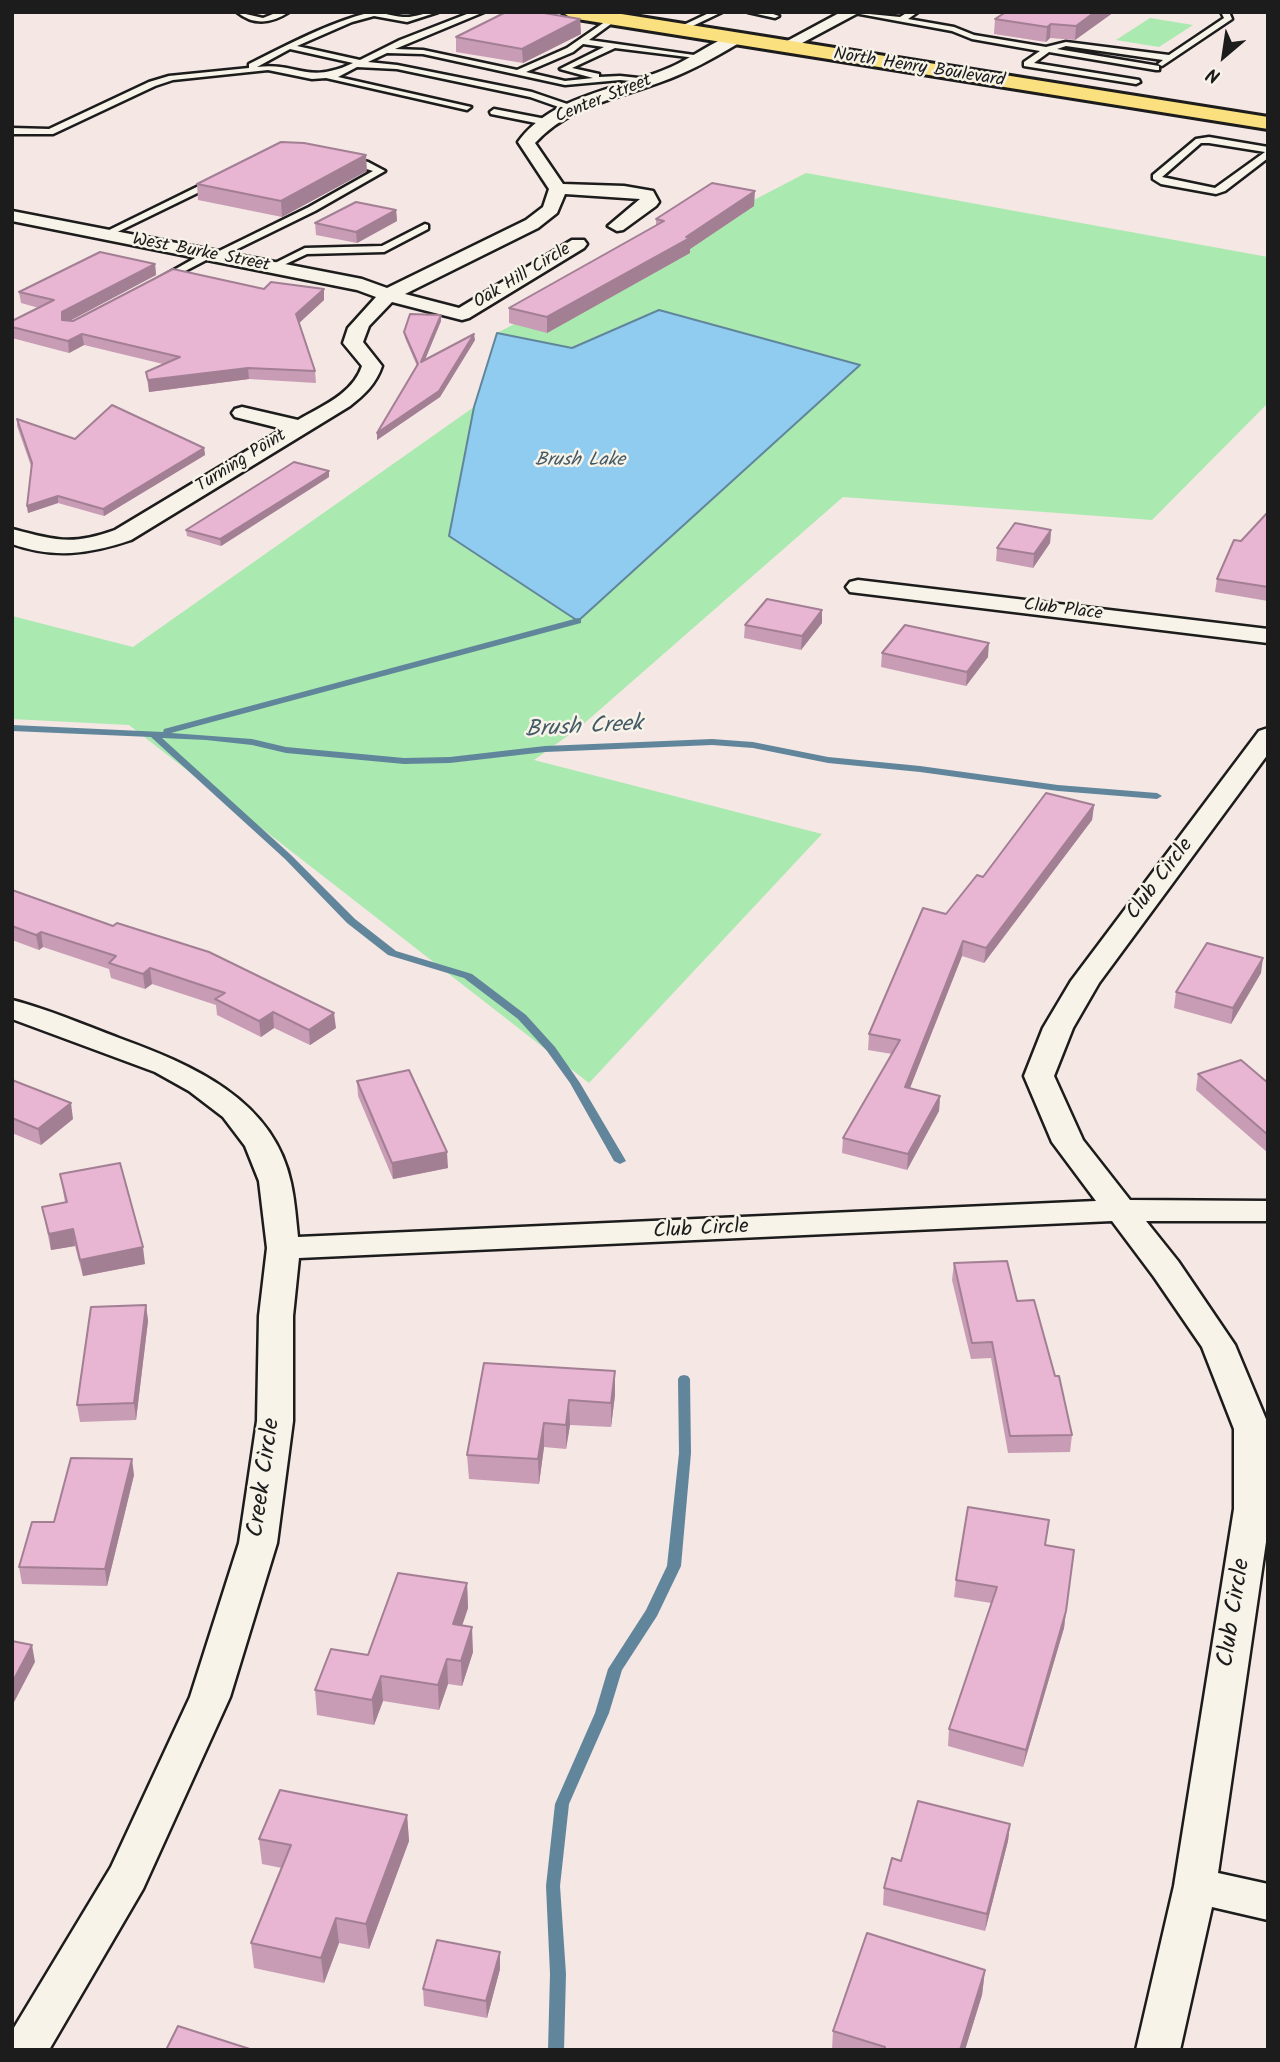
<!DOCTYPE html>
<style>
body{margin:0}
#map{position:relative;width:1280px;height:2062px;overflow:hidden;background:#f4e7e4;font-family:Kalam,sans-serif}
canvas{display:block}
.frame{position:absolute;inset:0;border:14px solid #1c1c1c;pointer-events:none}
.north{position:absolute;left:1189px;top:21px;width:70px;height:70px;-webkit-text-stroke:5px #f7f3e8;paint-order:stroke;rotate:209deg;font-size:19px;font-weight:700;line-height:28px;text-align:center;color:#1c1c1c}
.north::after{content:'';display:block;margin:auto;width:24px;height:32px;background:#1c1c1c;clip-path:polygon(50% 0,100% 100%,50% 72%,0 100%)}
</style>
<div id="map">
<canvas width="1280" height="2062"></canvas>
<div class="frame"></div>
<div class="north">N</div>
</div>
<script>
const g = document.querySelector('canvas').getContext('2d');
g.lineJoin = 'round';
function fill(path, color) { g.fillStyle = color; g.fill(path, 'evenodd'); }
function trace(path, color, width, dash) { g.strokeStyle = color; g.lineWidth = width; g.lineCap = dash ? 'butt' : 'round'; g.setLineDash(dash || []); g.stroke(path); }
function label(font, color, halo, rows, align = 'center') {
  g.font = font + ' Kalam,sans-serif'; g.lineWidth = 5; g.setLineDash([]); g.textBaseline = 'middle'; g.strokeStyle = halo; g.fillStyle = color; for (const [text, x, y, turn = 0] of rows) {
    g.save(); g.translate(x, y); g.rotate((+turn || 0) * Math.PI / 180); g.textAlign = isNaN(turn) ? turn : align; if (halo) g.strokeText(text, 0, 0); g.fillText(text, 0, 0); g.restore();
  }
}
const green = new Path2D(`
 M1150,18L1193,25L1159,47L1116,40Z
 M806,173L1268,257V403L1152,520L843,497L580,727L534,760L822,834L589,1083L129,725L12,719V616L133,647L474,407L497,333Z`);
const water = new Path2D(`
 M659,310L860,365L578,621L449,536L474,407L497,333L572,348Z`);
const stream = new Path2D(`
 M578,618L581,619V623L171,733L252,739L286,747L404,758L450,757L545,746L712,739L753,742L828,757L920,766L1058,785L1157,793L1162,796L1157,799L1058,791L920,772L828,763L753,748L712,745L545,752L450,763L404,764L286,753L252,745L206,740L162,738L291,855L355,919L396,951L472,974L526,1015L555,1047L580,1083L626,1161L620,1164L614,1161L570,1083L547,1051L518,1019L464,978L388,955L347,923L285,859L151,737L12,731V725L163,732L164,729Z
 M684,1375L688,1376L690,1379L691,1453L681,1566L657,1616L622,1670L609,1713L569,1804L560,1886L566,1974L564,2050H548L550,1974L546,1886L555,1804L595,1713L608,1669L646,1610L667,1566L679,1453L678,1379L680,1376Z`);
const service = new Path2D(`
 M237,12L263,18L278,12H289C272,23 254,26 237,12Z
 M371,12C384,12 390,16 403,17C414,18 426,12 438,12L407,22L374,16L352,22L297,46L360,60L400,40L472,12H484L395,49L423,50L517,70L567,48L612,17L615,21L589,40L708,57L704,59L615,48L572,68L599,74V77L620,76L648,79H651V83L620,80L565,85L423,54L387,53L368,62L397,65L532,92L576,107L577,109L573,112L530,97L397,69L357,67L338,77L471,107L467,110L326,78L312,79L268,70L173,80L155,86L53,134H12V128L49,129L149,82L169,76L249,68V64C289,44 328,23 371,12ZM583,44L604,47L560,69L593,78L565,81L526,72L573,52ZM290,49L353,63C307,85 298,62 257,67Z
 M711,12H722L680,32L673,30Z
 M748,12H767L779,16L775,18Z
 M849,12L900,17L908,12H918L908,19L954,27L974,35L1046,47L1066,42L1169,55L1224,18L1221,12H1229L1232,19L1162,66L1158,64L1163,60L1066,46L1057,49L1159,66V70H1156L1049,52L1034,63L1139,80L1140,82L1136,84L1024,66V62L1040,51L972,39L952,31Z
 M494,109L546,119L550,122L546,125L491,114L490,112Z
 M1209,137L1268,147V158L1225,191L1216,194L1161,184L1153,179V175L1196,139ZM1201,143H1209L1265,152L1215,188L1162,177Z
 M347,157L368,162L385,171L315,211L217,259L210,258L166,281L158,279L204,253L211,255L309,207L373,171L344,162L343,160Z
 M217,177L220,178V182L107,237L99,235Z
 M425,224L428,225V229L384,252L307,254L273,270L265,268L305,248L382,246Z`);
const minor = new Path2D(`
 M841,12H860L789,50H779L776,47Z
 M734,35L739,37L742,40L739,43C714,58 689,72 661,82C616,99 569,106 535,143L563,184L624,186L653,191L659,202L656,206L623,230L617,231L608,226L640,199L565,194L557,213L538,228L405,294L459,308L572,240H584L587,244L584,248L469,318L462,320L392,302L369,326L363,342L382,366C376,384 364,395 350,406L131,540C90,554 54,559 12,544V529C56,540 70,546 115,530L283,429L235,417L232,413L235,409L242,407L298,420C320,407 353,394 362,366L343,343L348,328L376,297L357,290L12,221V211L362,279L387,288L526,220L543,207L549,189L518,142C553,94 620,90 671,67C692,58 712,41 734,35Z
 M858,580L1268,629V643L850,592L846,587L850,582Z
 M1268,728V754L1099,983L1073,1028L1054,1076L1083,1140L1130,1200L1268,1201V1221H1146L1178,1261L1235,1345L1268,1424V1528L1218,1873L1268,1884V1920L1212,1907L1180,2050H1136L1174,1886L1234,1509V1429L1202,1347L1154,1277L1112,1221L299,1258L293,1316V1421L277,1543L230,1697L143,1889L49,2050H12V2031L111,1867L190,1697L239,1543L257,1421L259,1316L267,1248L259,1181L245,1146L223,1117L189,1091L155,1072L12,1019V1000C48,1009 84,1025 119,1038C190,1064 274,1099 291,1183C295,1201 296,1219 298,1237L1096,1201L1052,1142L1024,1076L1043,1028L1071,981L1259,731Z`);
const trunk = new Path2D(`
 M562,12H609L1268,117V129L571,18Z`);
const wall = new Path2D(`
 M1114,12L1075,40L1050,38L1046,42L994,34L995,19Z
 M580,19L581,34L523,63L456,52V37Z
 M367,171L282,217L198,200L197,184Z
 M754,206L690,249V253L547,333L509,323V308L656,225V219Z
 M396,210L397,221L357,243L316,235L315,223Z
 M155,264L156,275L69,321L264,289L324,300L299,323L315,371L316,383L249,379L149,392L146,372L163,364L84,345L69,353L12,338V321L39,308L21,303L19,292Z
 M441,315V321L425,360L475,340L440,397L377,440V433L417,366L405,338L404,332Z
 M17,419L75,439L204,448L205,455L104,516L58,503L28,513L27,506L31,466L17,426Z
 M329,477L221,546L187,536L186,530Z
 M1268,512V601L1215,592L1217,579L1241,541Z
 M1051,530L1050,543L1033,568L996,561L997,548Z
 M822,623L801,650L744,638L745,625Z
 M882,653L988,657L966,686L881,667Z
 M1094,805L1092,820L984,963L962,956L910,1088L940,1096L939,1111L907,1170L842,1153L843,1138L892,1054L868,1050L869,1034L946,914L983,877Z
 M12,890L336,1028L310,1045L274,1028L261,1037L217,1015L216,1005L152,984L145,989L111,978L109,969L43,947L39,950L12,940Z
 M1261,973L1231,1024L1174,1008L1176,992Z
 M1198,1074L1268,1083V1153L1196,1090Z
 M12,1080L73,1119L41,1145L12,1133Z
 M357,1081L448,1168L393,1179L358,1096Z
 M60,1174L145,1264L83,1276L75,1246L51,1250L42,1207L65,1202Z
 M954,1263L1017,1301L1055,1376L1072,1435L1070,1452L1008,1453L991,1358L971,1359L952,1280Z
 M146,1305L148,1321L136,1420L80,1422L77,1405Z
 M484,1363L615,1395L611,1427L570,1425L566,1449L544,1447L539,1484L469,1479L467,1455Z
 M134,1475L107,1586L22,1584L19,1567Z
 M1046,1545L1074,1550L1064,1628L1023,1767L948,1746L949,1729L991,1603L954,1597L956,1580Z
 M467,1583L468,1608L462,1626L473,1652L462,1686L448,1684L439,1710L383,1701L374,1725L317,1715L315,1690L368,1655Z
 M407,1815L409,1841L369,1949L339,1943L324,1983L254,1968L251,1943L282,1868L262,1864L259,1839Z
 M1010,1824L1008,1841L985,1931L883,1905L884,1888L901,1861Z
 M500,1952V1969L487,2018L424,2006L423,1989Z
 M985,1970L982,1995L965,2050H832L833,2031Z`);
const shadedWall = new Path2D(`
 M1095,12H1114L1075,40L1076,26Z
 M580,19L581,34L523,63L522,49Z
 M1051,24L1050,38L1046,42L1047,27Z
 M366,155L367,171L282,217L281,201Z
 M755,191L754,206L690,249V253L547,333V317L686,237Z
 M396,210L397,221L357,243L356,232Z
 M155,264L156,275L64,324L62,320V312Z
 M324,289V300L297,325L296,314Z
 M441,315V321L421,369V362Z
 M82,334L84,345L69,353L68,341Z
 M474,334L475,340L440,397L377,440V433Z
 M248,368L249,379L149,392L148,380Z
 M204,448L205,455L104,516L103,509Z
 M329,471V477L221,546L220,539Z
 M58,496V503L28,513L27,506Z
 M1051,530L1050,543L1033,568L1034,554Z
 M822,610V623L801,650L802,636Z
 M989,643L988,657L966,686L967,672Z
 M1094,805L1092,820L984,963L986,948Z
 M41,932L43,947L39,950L36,935Z
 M963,941L962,956L904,1103L905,1087Z
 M1263,958L1261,973L1231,1024L1233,1008Z
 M150,968L152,984L145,989L143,974Z
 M273,1012L274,1028L261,1037L259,1021Z
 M334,1013L336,1028L310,1045L309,1030Z
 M940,1096L939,1111L907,1170L908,1154Z
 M71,1103L73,1119L41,1145L38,1129Z
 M447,1152L448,1168L393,1179L392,1163Z
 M73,1229L75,1246L51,1250L49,1234Z
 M143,1247L145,1264L83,1276L80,1260Z
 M146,1305L148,1321L136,1420L134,1403Z
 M615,1371V1395L611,1427V1403Z
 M569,1400L570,1425L566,1449V1425Z
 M544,1423V1447L539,1484L538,1459Z
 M132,1459L134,1475L107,1586L105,1569Z
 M467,1583L468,1608L454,1649L453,1624Z
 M1066,1611L1064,1628L1023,1767L1026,1750Z
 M472,1627L473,1652L462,1686L461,1661Z
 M32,1645L35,1662L12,1706V1683Z
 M447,1659L448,1684L439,1710L438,1685Z
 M381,1676L383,1701L374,1725L372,1700Z
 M407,1815L409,1841L369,1949L366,1924Z
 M1010,1824L1008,1841L985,1931L987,1914Z
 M336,1918L339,1943L324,1983L321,1958Z
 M500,1952V1969L487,2018L486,2001Z
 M985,1970L982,1995L965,2050H960Z`);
const building = new Path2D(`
 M506,12H538L580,19L522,49L456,37Z
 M1006,12H1095L1076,26L1051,24L1047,27L995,19Z
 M281,142L304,143L366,155L281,201L197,184Z
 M712,183L755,191L686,237L690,238L547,317L509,308L664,221L656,219Z
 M356,202L396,210L356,232L315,223Z
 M100,252L155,264L62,312V320L73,321L173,269L264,289L271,282L324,289L296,314L315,371L248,368L148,380L146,372L180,357L82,334L68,341L12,327V321L54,300L19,292Z
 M410,314L441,315L421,362L474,334L439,391L377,433L418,364L404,332Z
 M112,405L204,448L103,509L58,496L27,506L32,463L17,419L75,439Z
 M294,462L329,471L220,539L186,530Z
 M1268,512V587L1217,579L1234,540L1241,541Z
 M1015,523L1051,530L1034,554L997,548Z
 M767,599L822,610L802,636L745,625Z
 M905,625L989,643L967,672L882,653Z
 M1046,793L1094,805L986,948L963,941L905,1087L940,1096L908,1154L843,1138L900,1040L869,1034L923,908L946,914L977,875L983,877Z
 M12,890L113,926L117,923L209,952L334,1013L309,1030L273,1012L259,1021L215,999L225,993L150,968L143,974L109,963L116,956L41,932L36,935L12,926Z
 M1207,943L1263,958L1233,1008L1176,992Z
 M1241,1060L1268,1083V1135L1198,1074Z
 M409,1070L447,1152L392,1163L357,1081Z
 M12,1080L71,1103L38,1129L12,1118Z
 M120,1163L143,1247L80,1260L73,1229L49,1234L42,1207L67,1202L60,1174Z
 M1007,1261L1017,1301L1034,1300L1055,1376H1059L1072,1435L1010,1436L992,1342L972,1343L954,1263Z
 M146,1305L134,1403L77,1405L91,1307Z
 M484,1363L615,1371L611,1403L569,1400L566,1425L544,1423L538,1459L467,1455Z
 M71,1458L132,1459L105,1569L19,1567L32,1522H54Z
 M968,1507L1049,1520L1045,1545L1074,1550L1066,1611L1026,1750L949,1729L997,1587L956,1580Z
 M398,1573L467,1583L453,1624L472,1627L461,1661L447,1659L438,1685L381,1676L372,1700L315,1690L331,1649L368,1655Z
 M12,1641L32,1645L12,1683Z
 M280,1790L407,1815L366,1924L336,1918L321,1958L251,1943L291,1845L259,1839Z
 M918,1801L1010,1824L987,1914L884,1888L892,1858L901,1861Z
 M867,1933L985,1970L960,2050H884L885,2047L833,2031Z
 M437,1940L500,1952L486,2001L423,1989Z
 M178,2026L253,2050H166Z`);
const farStreetnames = [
 ["North Henry Boulevard",919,69,9],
 ["Center Street",604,100,-22],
 ["West Burke Street",201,254,11],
 ["Oak Hill Circle",523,277,-31],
 ["Turning Point",242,462,-32],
 ["Club Place",1063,611,7]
];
const farWaternames = [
 ["Brush Lake",580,462]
];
const streetNames = [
 ["Club Circle",1161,880,-53],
 ["Club Circle",701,1231,-3]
];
const waterNames = [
 ["Brush Creek",584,729,-3]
];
const nearStreetnames = [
 ["Creek Circle",266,1478,-82],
 ["Club Circle",1236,1613,-81]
];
fill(green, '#aae9b0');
fill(water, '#8fccef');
trace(water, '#61869b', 2);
fill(stream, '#61869b');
trace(service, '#1c1c1c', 5);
trace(minor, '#1c1c1c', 5);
trace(trunk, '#1c1c1c', 6);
fill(service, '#f7f3e8');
fill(minor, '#f7f3e8');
fill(trunk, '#fbe080');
fill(wall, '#c89cb5');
fill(shadedWall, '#a27f93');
fill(building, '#e8b5d2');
trace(building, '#a27f93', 2);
label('18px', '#1c1c1c', '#f7f3e8', farStreetnames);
label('italic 19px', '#445a66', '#f7f3e8', farWaternames);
label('21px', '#1c1c1c', '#f7f3e8', streetNames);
label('italic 23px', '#445a66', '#f7f3e8', waterNames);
label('24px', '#1c1c1c', '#f7f3e8', nearStreetnames);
</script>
